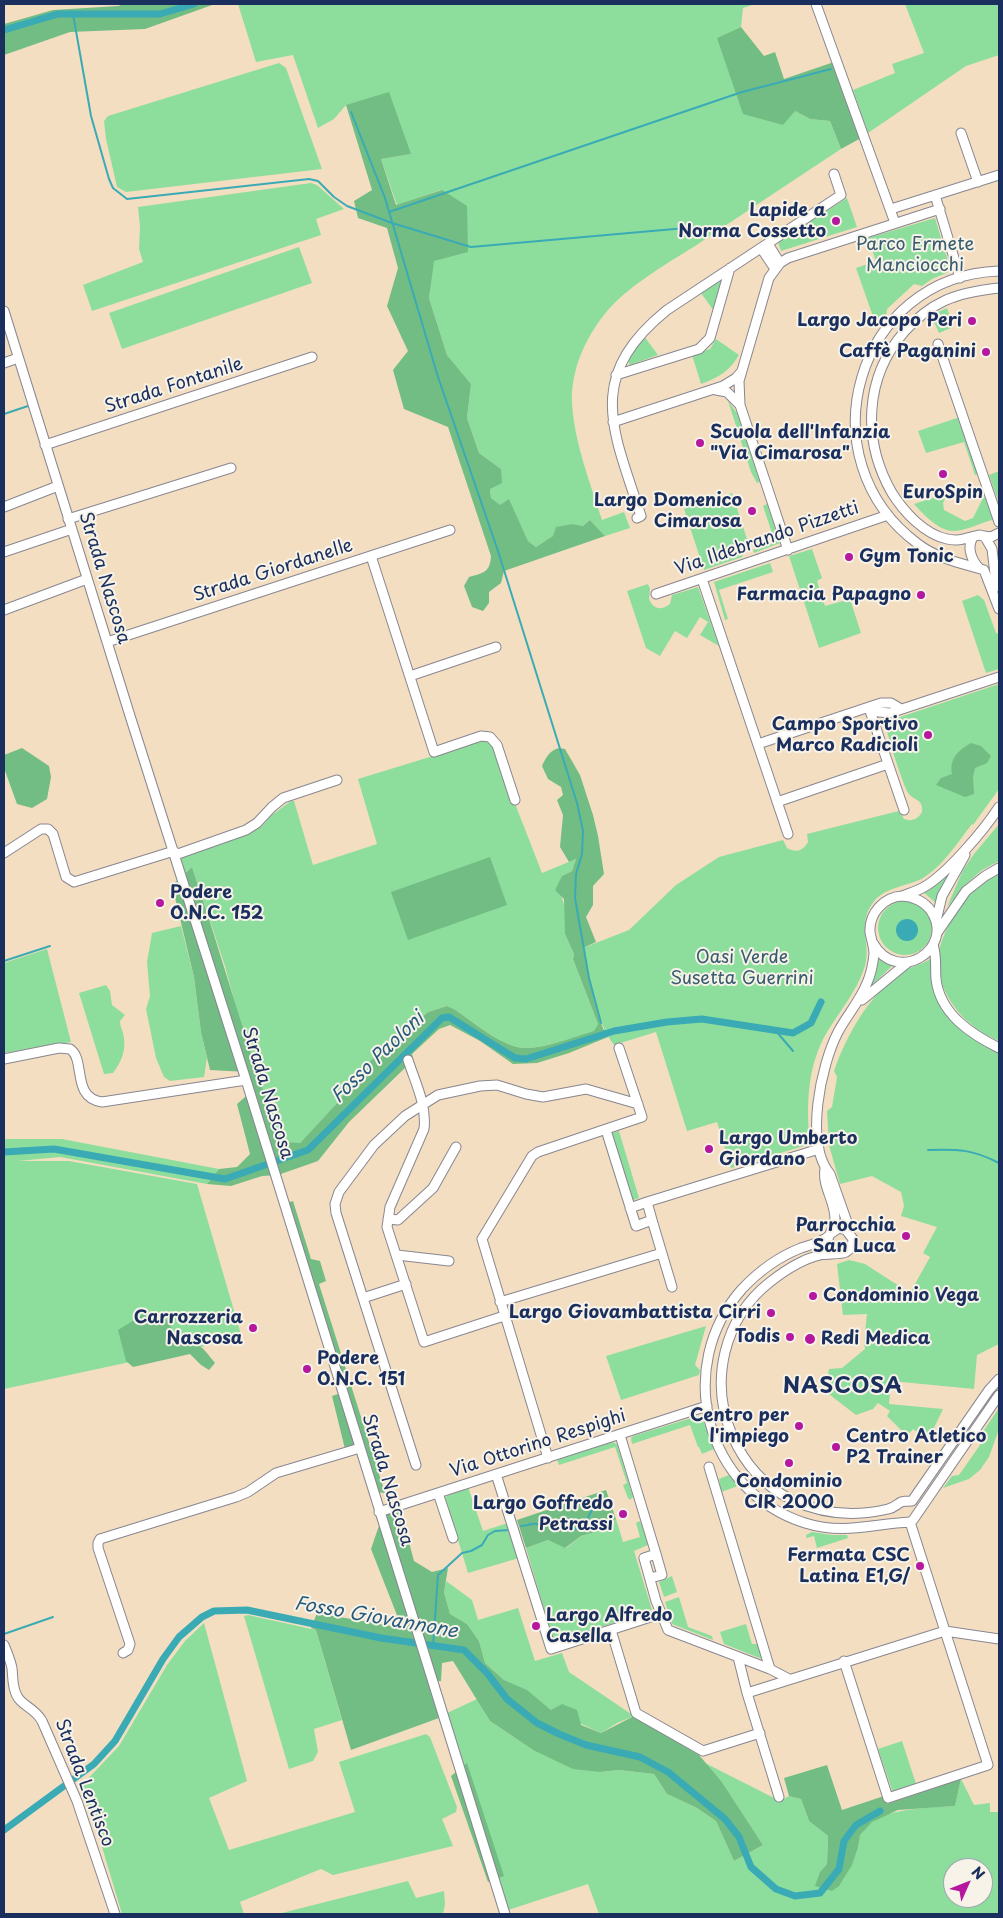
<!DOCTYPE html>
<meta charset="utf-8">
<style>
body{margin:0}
#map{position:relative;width:1003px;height:1918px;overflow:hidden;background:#f4dec1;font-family:"Playpen Sans",sans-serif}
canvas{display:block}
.frame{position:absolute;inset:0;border:5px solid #1b2f5e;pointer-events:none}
.north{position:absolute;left:943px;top:1858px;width:50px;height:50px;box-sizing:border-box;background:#f7f3e8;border:1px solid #9fa5b1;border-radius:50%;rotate:46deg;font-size:14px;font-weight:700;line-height:20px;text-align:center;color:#1b2f5e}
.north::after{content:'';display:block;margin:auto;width:18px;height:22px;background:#b5179e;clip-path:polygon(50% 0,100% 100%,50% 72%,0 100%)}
</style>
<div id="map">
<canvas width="1003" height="1918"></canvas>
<div class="frame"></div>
<div class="north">N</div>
</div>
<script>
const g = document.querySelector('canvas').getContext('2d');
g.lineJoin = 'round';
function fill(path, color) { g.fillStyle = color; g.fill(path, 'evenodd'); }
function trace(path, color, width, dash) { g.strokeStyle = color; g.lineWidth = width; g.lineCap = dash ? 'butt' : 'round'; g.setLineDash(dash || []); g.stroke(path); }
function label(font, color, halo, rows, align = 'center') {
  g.font = font + ' "Playpen Sans",sans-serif'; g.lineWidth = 4; g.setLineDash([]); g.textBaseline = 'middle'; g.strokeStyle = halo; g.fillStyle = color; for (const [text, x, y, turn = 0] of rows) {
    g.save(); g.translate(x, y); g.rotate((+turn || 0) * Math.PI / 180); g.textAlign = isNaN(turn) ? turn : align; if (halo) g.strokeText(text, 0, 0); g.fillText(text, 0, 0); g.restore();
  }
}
const green = new Path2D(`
 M238,4H755L743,8L741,27L718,38L795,111L810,119L830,121L841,149C792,181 743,214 695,246C665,265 626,287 604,315C585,339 571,370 572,402C574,442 590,482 602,520L624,512L630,528L605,536L590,520L583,526L573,524L536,547L528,541L509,500L500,506L491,498L490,489L501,469L479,453L467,418L471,384L447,355L429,298L441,190L397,205L381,159L411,154L346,105L334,119L318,128L293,55L256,62Z
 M905,4H999V55L966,66L868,133L853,90L895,73L892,64L924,53Z
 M279,63L286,68L322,169L126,192L117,187L106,139L104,121L108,116Z
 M311,183L317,185L344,209L316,219L321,235L92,311L83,285L143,262L139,249L140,226L138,207Z
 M847,198L857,227L781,251L778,242Z
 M935,218L951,271L932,279L922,286L914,284L887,309L886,317L877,328L856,268L876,261L868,238Z
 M299,247L312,283L122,349L109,313Z
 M723,279L714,311L701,293Z
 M947,308L953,327L939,333L931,315Z
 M644,336L658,355L630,365L628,361Z
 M716,339L739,355C729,372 719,377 701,384L692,355L710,349Z
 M728,401L737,413L760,482L757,483L751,472Z
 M960,417L979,474L975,475L964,442L926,453L918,431Z
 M999,471V503L989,475Z
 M732,493L748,542L742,557L704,570L684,509Z
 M948,493L943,503L944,510L965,521L973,518L983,498L987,496L995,523L992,520C980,523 966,531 953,531C939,531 923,514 914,504Z
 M767,504L780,543L754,553L753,550L775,542L763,506Z
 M812,549L822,578L817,581L825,606L850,599L861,633L819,648L789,556Z
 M770,563L773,572L719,590L728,619L725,620L714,582Z
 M648,584L650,589L649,599C653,609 661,611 670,604L672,595L698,587L719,646L700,635L708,622L700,617L687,638L675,631L660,656L646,648L627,591Z
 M978,595L984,600L996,633L999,634V669L986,673L962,601Z
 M999,684V789L973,825L972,824C957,843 944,865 923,878C908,886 887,887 875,900C855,924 872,941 865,966C857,991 840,1011 827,1032C807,1066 806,1106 810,1144L731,1168L717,1122L687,1131L656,1032L614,1045C595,1020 589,979 583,948L629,930L676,885L719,857L783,840L787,848C796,853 803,851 808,842L807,834L899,811L904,819C912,822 918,819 922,812C924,798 912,801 907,791C901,778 887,736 885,722Z
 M485,740L493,747L542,873L576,859L572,871L562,876L561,895L565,907V934L574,954L573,959L598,1024L594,1032C575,1037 545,1048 526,1048C504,1049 472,1021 454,1009L447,1006L428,1012L369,1062L338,1102L300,1143H282L261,1087L237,1011L225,966L192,867L185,873L180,859L182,855L250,834L262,826L272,815L291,801H294L313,865L377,844L358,779Z
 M999,824V861L982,870L966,884L947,907L963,870L974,854Z
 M953,869L936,903L923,892Z
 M999,871V1041C969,1029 942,1001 938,967C935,948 952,915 964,901C974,889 987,880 999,871Z
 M878 928a27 27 0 1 1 54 0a27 27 0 1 1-54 0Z
 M181,926L194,977L201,1032L207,1058L204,1077L170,1081L164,1077L156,1058L146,1009L150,996L147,962L152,933Z
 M47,949L71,1042L4,1053V963Z
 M879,959L892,966L870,987Z
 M930,959H932L948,1017L969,1035L999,1051V1344L977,1355L974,1389L891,1381L889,1404L943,1409L933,1430L927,1439L913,1429L907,1436L887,1416L890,1411L878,1403L873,1409L856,1415L825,1391L829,1369L842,1368L865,1349L864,1341L867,1314L843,1315L837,1264L849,1260L865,1264L910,1293L930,1257L923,1253L937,1227L901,1216L904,1206L901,1192L872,1176L840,1184L829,1145L827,1111L832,1107L837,1077L834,1071C847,1034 869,995 902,972C911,966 922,965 930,959Z
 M106,985L110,991L112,1005L125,1015L120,1021C120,1026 122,1029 123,1033C127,1049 122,1061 113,1073L104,1074L79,993Z
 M619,1131L639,1198L633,1200L612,1133Z
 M4,1139H62L219,1169L207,1184L60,1157L18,1161H69L197,1184L242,1338L4,1389Z
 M706,1326L695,1365L700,1370L699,1375L621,1400L606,1356Z
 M999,1408V1429L989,1457L980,1470L969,1479L943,1488L952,1476L959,1475L980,1445L978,1439Z
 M701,1415L714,1449L702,1454L699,1447H698L690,1425L632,1444L631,1438L633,1436Z
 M612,1442L617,1444L633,1497L630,1500L628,1498L623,1485L627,1483L615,1447L559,1465L557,1460Z
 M729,1475L738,1486L721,1492L719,1479Z
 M468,1487L483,1531L508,1523L519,1558L468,1573L445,1497Z
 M616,1519L623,1542L640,1537L636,1523L639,1521L641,1523L648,1545L634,1551L652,1610L554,1643L526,1548L548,1540L566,1548L581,1536L602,1530Z
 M812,1532L832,1535H847L848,1538L817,1548L814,1536L806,1538V1535Z
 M672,1576L677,1592L664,1597L659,1582Z
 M446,1581L472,1600L478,1620L518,1608L535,1661L562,1653L569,1672L634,1716L617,1723L601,1733L551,1710L527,1691L504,1680L485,1663L479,1641L467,1624L450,1614L444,1592Z
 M679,1597L688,1627L712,1636L713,1640L672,1624L665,1602Z
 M248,1615L316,1630L342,1720L314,1729L318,1752L313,1761L289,1769L244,1616Z
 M204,1623L247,1781L209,1798L229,1850L355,1812L339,1762L426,1734L430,1737L457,1807L456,1812L442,1819L453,1846L333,1875L321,1869L240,1902L244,1914H122L99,1837L80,1787L119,1746L167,1665L185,1641Z
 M746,1624L752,1644H759L762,1659L724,1644L720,1632Z
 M477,1699L490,1721L533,1750L600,1772L619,1770L654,1774L667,1794L697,1808L716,1821L734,1861L763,1845L722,1782L705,1763L780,1801L789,1796L801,1799L809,1821L828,1836L827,1864L820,1872L858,1847C859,1844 858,1838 860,1835C873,1807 929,1808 955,1806L961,1779L974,1805L990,1803V1812H999V1914H599L588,1884L508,1910L447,1713ZM953,1868H983V1898H953Z
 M902,1741L919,1793L886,1804L884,1796L893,1793L878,1749Z
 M408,1881L416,1898L444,1891L445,1904L443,1914H278Z`);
const forest = new Path2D(`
 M124,4H215L145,29L70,32L4,55V24L53,10L118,6Z
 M741,27L764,56L775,52L784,79L834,62L861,138L841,149L830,121L810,119L795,111L783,125L743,114L717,38Z
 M389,92L411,154L381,159L396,205L442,190L467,206L468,252L434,261L429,298L447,355L471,384L467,418L479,453L501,469L502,483L490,489L491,498L500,505L509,499L528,541L536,547L553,536L556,527L573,524L583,526L590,520L605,536L504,571L501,583L489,592V603L483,611L472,607L464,586L469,577C484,573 490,572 491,556L448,427L404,409L393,370L408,351L387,306L398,268L387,228L358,218L354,201L372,190L346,105Z
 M971,743L981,746L991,756L987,763L975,768L973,777L974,794L965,797L936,785L941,778L952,774C949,758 959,750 971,743Z
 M22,748L49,766L51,777L47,799L32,808L17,804L4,768V755Z
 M559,748L565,749L580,775L593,815L598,836L604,874L593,886V905L586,917L596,942L583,948C587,968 597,1023 608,1037L569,1053L537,1063L513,1064L480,1041L450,1025L439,1029L412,1054L413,1058L405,1061L406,1067L349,1122L318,1161L278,1175L262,1176L231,1186L207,1184L219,1169L237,1167L250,1154L237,1104L253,1090L247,1072L210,1070L201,1032L194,977L172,885L192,867C223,959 248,1051 281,1142L300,1143L338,1102L369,1062L428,1012L447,1006L454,1009C472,1021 504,1049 526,1048C546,1048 574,1037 594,1031L598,1024L573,959L574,954L565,934L564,899L555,890L562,876L572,871L576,859L569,862L560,847L563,815L557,800L563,795L561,787L548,779L542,766C546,757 550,750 559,748Z
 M490,857L507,905L408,940L391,892Z
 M293,1201L311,1259L320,1261L326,1281L319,1284L385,1493L377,1492L364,1452L345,1449L332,1396L344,1392L286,1203Z
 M147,1312L169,1321L175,1339C198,1341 201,1345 215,1363L209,1370L201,1365L190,1354L133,1367L126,1361L118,1330Z
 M606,1490L616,1519L602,1530L581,1536L565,1548L548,1540L526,1548L517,1520Z
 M400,1508L414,1561L432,1572L448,1568L444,1592L450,1614L467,1624L479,1641L485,1663L504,1680L527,1690L551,1710L562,1704L577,1710L581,1725L601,1733L634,1716L699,1755L722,1782L763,1845L734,1861L716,1821L697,1808L667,1794L654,1774L619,1770L600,1772L573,1769L533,1750L490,1721L453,1661L442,1663L441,1681L428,1682L439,1718L351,1750L316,1630L311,1628L317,1613L402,1628L371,1549L383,1514Z
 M467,1763L504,1876L488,1882L451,1776Z
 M827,1765L842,1810L884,1796L887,1804L961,1779L955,1806L898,1810L872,1822L860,1835L858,1847L852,1865L839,1886L832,1891L815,1886L820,1872L827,1864L828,1836L809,1821L801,1799L789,1796L784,1778Z`);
const water = new Path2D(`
 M896 930a11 11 0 1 1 22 0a11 11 0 1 1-22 0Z`);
const stream = new Path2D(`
 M73,14L91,116L109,179L113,188L127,199L309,179L318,181L334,197L347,206L392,223L471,247L697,227
 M351,112L385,198L438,377L498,551L577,803L583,831L582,854L576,874L575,898L589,978L601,1023
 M389,212L742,92L831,69
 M4,414L28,406
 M4,961L50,946
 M604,1031L605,1034
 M776,1031L793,1051
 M928,1150C958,1149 972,1149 999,1163
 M521,1526C526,1526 532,1523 537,1524C552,1525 571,1537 584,1524C588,1519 591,1511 594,1506
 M4,1634L53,1617
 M433,1647L438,1575L462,1553L471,1551L482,1545L488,1535L495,1531L509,1530`);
const canal = new Path2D(`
 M4,30L58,14H160L194,4
 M4,1152L54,1149L225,1179L308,1150L442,1018L449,1017L515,1058L526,1059L614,1031L667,1022L702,1019L793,1033L811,1023L821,1002
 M4,1830L94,1764L115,1741L163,1659L179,1637L202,1617L214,1611L247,1610L381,1638L464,1650L487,1673L507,1699L537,1723L559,1734L586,1745L640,1757L668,1772L725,1819L739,1837L751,1867L776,1889L795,1896L820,1893L839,1869L844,1841L856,1825L880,1811`);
const minor = new Path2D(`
 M816,4L895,223
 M961,133L978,182
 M935,195L960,278
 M891,209L999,175
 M768,244L780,263
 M761,248L775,269
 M999,271C856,276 803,459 918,544C938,559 961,563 984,570L999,609
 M999,288C980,290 961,293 944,301C929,308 916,319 905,331C864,377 862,441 892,493C904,512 924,534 947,539C960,542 968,537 980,535L985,537L992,549L995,574L999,587
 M4,311L131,719L246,1080L505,1914
 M938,344L999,522
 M4,363L18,358
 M616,375L699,349L710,338L730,268
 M716,390L727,392L739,404
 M613,422L723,386L736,378L742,371
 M45,445L312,357
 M4,507L58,486
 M637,518L641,516C613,430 584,377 667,310L841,195L834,174
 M68,519L231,468
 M984,536L991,537L999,533
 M972,539C967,548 972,561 979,568
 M788,550L740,405L739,381L769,278L780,263L788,258L940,209
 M4,552L72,529
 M371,556L434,752L481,736L490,737L497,745L515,800
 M702,579L788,834
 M656,594L888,515
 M4,610L87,579
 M107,642L450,530
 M410,676L496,647
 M869,708L879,712L890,713L999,677
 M869,708L904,810
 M758,744L881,703H891L901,709
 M777,802L888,764
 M4,853L41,829H48L53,834L66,877L74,882L174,851
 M175,855L246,830L257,823L272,807L283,798L337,780
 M902,896C910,893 917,891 924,887C947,874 985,829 999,807
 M936,921L942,896L965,855
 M937,933L966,891L985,876L999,868
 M933,945C937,956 935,967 936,979C940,1014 971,1034 999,1048
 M862,1000L907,963
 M4,1059L59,1048L70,1049C86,1059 71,1098 102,1102L246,1080
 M408,1060C415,1082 427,1105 424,1129L390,1207L387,1227L424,1342L504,1316
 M606,1130L636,1226L652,1220L647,1202L630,1208
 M825,1169C822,1186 835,1201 835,1219C835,1232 817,1244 837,1253
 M647,1202L819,1149
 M388,1219L398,1220L433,1188L456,1147
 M652,1220L672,1287
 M846,1230L847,1222L830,1174C804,1143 821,1065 838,1032C847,1015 860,1001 867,983C871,974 873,964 874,954C874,946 871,939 870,932C869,913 884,897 902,896C913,896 925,902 931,911C956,949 897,986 873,943
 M830,1234L839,1228L846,1230L853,1239C853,1245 851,1249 846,1252C839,1255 828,1253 820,1255C803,1259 784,1271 770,1282C724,1318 709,1381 732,1435C744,1463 764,1486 792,1500C822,1514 855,1517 888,1509C894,1508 896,1505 901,1502C904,1501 908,1501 912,1501L989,1390L999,1379
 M829,1236C820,1243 810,1245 801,1248C778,1257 759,1271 742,1289C673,1367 705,1491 805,1523C843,1535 872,1524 910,1522L913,1520L999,1395
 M397,1255L449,1261
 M363,1298L406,1284
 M500,1302L662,1253
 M620,1435L656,1554
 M548,1458L482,1239L532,1156L538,1152L642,1117L619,1048
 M416,1465L336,1213L335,1204L339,1192L374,1145L405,1116L438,1095L480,1086L497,1085L526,1094L543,1097L586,1089L638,1104
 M709,1467L770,1669
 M496,1474L551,1649L660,1614
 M438,1493L453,1538
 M379,1512L707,1406
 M650,1578L662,1575L656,1554L644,1558L656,1601L668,1630L770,1669L789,1679
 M611,1630L636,1713L703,1751L760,1733
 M4,1645C7,1652 10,1659 12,1668C13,1677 12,1687 17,1696C22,1706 35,1708 42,1721L77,1801L115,1914
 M123,1653L128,1650L130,1644L98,1548V1543L100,1539L236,1497L248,1492L276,1473L360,1448
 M738,1657L747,1693L779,1797
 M844,1661L888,1798L988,1765L910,1522
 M747,1693L945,1631L999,1639`);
const markers = [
 [836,221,5,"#b5179e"],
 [972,321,5,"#b5179e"],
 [986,352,5,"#b5179e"],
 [700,443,5,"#b5179e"],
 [943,474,5,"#b5179e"],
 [752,511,5,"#b5179e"],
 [849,557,5,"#b5179e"],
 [921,595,5,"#b5179e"],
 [928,735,5,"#b5179e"],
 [160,903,5,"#b5179e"],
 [709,1149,5,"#b5179e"],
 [906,1236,5,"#b5179e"],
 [813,1296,5,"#b5179e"],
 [771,1313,5,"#b5179e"],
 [253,1328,5,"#b5179e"],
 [790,1337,5,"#b5179e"],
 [810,1339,6,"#b5179e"],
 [307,1369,5,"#b5179e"],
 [799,1426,5,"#b5179e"],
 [836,1447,5,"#b5179e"],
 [789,1463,5,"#b5179e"],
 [623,1514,5,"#b5179e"],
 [920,1566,5,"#b5179e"],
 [536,1626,5,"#b5179e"]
];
const poiNames = [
 ["Lapide a",826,211],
 ["Norma Cossetto",826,232],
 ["Largo Jacopo Peri",962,321],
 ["Caffè Paganini",976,352],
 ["Scuola dell'Infanzia",710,433,"left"],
 ["\"Via Cimarosa\"",710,454,"left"],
 ["EuroSpin",943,493,"center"],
 ["Largo Domenico",742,501],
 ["Cimarosa",742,522],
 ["Gym Tonic",859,557,"left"],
 ["Farmacia Papagno",911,595],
 ["Campo Sportivo",918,725],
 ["Marco Radicioli",918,746],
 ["Podere",170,893,"left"],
 ["O.N.C. 152",170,914,"left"],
 ["Largo Umberto",719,1139,"left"],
 ["Giordano",719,1160,"left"],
 ["Parrocchia",896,1226],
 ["San Luca",896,1247],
 ["Condominio Vega",823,1296,"left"],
 ["Largo Giovambattista Cirri",761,1313],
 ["Carrozzeria",243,1318],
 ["Nascosa",243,1339],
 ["Todis",780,1337],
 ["Redi Medica",821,1339,"left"],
 ["Podere",317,1359,"left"],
 ["O.N.C. 151",317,1380,"left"],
 ["Centro per",789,1416],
 ["l'impiego",789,1437],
 ["Centro Atletico",846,1437,"left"],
 ["P2 Trainer",846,1458,"left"],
 ["Condominio",789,1482,"center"],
 ["CIR 2000",789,1503,"center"],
 ["Largo Goffredo",613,1504],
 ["Petrassi",613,1525],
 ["Fermata CSC",910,1556],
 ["Latina E1,G/",910,1577],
 ["Largo Alfredo",546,1616,"left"],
 ["Casella",546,1637,"left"]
];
const parkNames = [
 ["Parco Ermete",915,245],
 ["Manciocchi",915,266],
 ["Oasi Verde",742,958],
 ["Susetta Guerrini",742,979]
];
const streetNames = [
 ["Strada Fontanile",174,386,-18],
 ["Via Ildebrando Pizzetti",767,539,-19],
 ["Strada Giordanelle",273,571,-18],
 ["Strada Nascosa",104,578,73],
 ["Strada Nascosa",267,1093,73],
 ["Via Ottorino Respighi",538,1444,-18],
 ["Strada Nascosa",387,1480,73],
 ["Strada Lentisco",84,1783,69]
];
const waterNames = [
 ["Fosso Paoloni",378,1058,-44],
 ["Fosso Giovannone",376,1618,10]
];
const districtNames = [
 ["NASCOSA",843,1387]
];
fill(green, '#8dde9d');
fill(forest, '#72bd84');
fill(water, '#3aabb5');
trace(stream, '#3aabb5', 2);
trace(canal, '#3aabb5', 7);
trace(minor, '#888690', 11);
trace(minor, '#fff', 9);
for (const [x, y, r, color] of markers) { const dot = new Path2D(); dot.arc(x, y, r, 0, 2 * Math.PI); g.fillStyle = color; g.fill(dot); trace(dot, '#f7f3e8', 2); }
label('bold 18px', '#1b2f5e', '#f7f3e8', poiNames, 'right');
label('18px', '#385b6e', '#f7f3e8', parkNames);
label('18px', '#1b2f5e', '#f7f3e8', streetNames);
label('italic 19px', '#265a7c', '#f7f3e8', waterNames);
g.letterSpacing = '1px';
label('bold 22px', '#1b2f5e', '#f7f3e8', districtNames);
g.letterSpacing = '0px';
</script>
